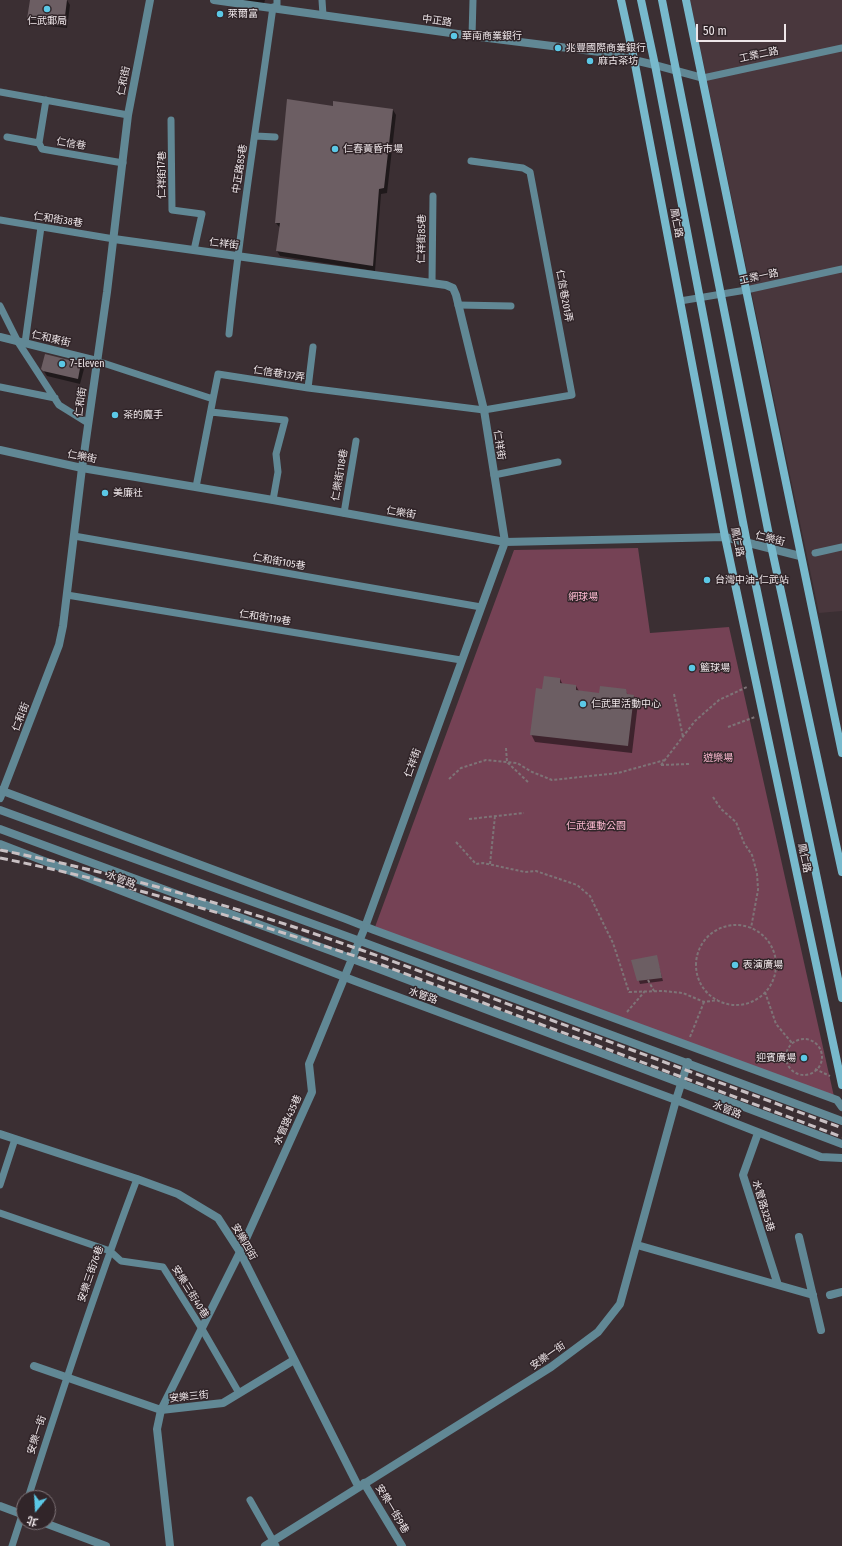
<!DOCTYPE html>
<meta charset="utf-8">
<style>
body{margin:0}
#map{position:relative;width:842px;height:1546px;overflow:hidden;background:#3b2f33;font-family:"Fira Sans Condensed","Noto Sans TC",sans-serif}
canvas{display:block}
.north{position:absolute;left:16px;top:1490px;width:40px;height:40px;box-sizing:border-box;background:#312529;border:1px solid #7d7276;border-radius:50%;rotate:198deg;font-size:11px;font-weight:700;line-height:16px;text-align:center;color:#eee6e9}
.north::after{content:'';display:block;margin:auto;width:14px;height:18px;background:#5bc8e6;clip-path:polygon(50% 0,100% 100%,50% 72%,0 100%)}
.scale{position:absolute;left:696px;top:24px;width:90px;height:18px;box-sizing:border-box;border:2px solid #eee6e9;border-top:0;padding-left:5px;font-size:12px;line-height:14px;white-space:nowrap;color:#eee6e9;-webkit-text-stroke:3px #312529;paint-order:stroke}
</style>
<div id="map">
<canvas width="842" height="1546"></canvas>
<div class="north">北</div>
<div class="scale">50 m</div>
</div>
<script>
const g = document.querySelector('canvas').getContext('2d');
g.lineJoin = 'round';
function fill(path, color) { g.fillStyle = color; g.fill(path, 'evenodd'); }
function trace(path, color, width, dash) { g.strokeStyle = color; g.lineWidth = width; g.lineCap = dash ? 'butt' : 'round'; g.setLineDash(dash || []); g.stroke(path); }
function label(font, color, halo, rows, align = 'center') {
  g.font = font + ' "Fira Sans Condensed","Noto Sans TC",sans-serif'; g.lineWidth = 3; g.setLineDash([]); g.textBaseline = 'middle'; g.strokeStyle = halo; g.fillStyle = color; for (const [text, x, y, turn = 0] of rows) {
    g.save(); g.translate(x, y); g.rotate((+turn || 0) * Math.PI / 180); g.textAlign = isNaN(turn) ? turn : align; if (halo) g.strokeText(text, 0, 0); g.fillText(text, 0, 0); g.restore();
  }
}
const built = new Path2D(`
 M690,0H842V611L819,613Z`);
const green = new Path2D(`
 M638,548L650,633L729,627L835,1101L375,927L514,550Z`);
const shadow = new Path2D(`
 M31,0H67L70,5L67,28L31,24L28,19Z
 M236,0H265L263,7Z
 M334,107L393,110L396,115L387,193L381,194L375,271L280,256L277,251L280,228L276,223Z
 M81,364L84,369L80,384L47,376L42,368Z
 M560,679L563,685L576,686L579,691L600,694L625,690L628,695L634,696L638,703L632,753L535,742L531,734L543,690Z
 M656,956L663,981L640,984L632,961Z`);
const building = new Path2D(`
 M30,0H67L64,24L27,19Z
 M287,99L333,106V101L393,109L384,188L379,189L373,266L276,251L280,223H275Z
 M45,354L81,363L78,379L43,371L41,369Z
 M544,676L560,678V683L576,685V690L599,693L600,686L626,689L627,694L634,695L628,746L530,735L536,688L542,689Z
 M657,955L662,978L637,981L631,960Z`);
const path = new Path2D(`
 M674,694L683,737
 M728,727L755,717
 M506,748L507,762L529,783
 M661,765L695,721L719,700L747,687
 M661,765L689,764
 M449,779L461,768L486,760L517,763L532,772L552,780L618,773L665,760
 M713,797L721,809L736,822L744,843L752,855L757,873L758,890L751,928
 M469,819L524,813
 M456,842L476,864L483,863L525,872L536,871L577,885L590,896L607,931L613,943L629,992L663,991L683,993L704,1002L718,1000
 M490,864L495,816
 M696 965a40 40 0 1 1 80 0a40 40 0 1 1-80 0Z
 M648,980L654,991
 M765,992L776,1024L792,1043
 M627,1012L645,991
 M690,1037L704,1002
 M786 1057a18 18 0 1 1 36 0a18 18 0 1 1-36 0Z
 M815,1069L830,1076`);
const service = new Path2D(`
 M277,0V8
 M322,0L323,15
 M472,36L473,0
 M703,78L842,48
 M0,92L128,115
 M46,100L39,143L42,149L123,163
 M171,120L172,210L202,214L194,250
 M256,136L275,137
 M7,137L39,143
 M0,220L114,239
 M432,283L433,196
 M680,301L746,290L842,269
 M458,305L511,306
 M0,306L18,342L59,405L88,423
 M229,334C240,225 258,116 273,7
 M25,343L41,227
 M97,361L213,399L218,374L308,388L484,410L572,395L530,172L523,168L471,161
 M0,387L55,398
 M308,388L313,347
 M211,412L285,420L276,454L278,472L273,500
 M494,475L558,462
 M196,487L213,399
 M344,513L356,441
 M74,536L481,607
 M815,553L842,547
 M67,595L461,660
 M0,1185L15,1139
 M0,1213L110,1251L121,1261L163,1267L202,1329L239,1393
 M28,1498C62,1391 97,1284 137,1179
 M250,1500L276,1546
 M12,1546L24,1509`);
const minor = new Path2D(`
 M655,65L703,78
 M114,239L446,285L453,288L456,295L484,410L505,542L365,927
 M0,337L97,361
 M0,450L82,468L273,500L505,542L725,537L800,556
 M0,790L346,919L374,930L837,1100L842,1107
 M0,844L355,981L676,1100L821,1157L842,1158
 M758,1133L743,1175L778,1285
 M0,1134L137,1179L178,1194L218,1218L240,1252L358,1486
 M799,1237L821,1330
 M637,1245L813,1295
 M830,1295L842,1292
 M34,1366L161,1410L223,1403L294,1360
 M364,1483L402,1546
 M265,1546L551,1367L598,1332L620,1304L676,1100L688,1062`);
const tertiary = new Path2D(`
 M214,0L472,36L600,52L655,65
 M0,798L59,645L63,626L82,468L107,292L128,115L150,0
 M0,810L360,941L842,1121
 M0,829L334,952L842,1144
 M0,1506L24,1515
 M42,1522L106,1546
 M170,1546L157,1429L161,1410L240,1252L312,1092L309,1064L365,927`);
const secondary = new Path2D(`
 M621,0L634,59L725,537L842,1085
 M641,0L655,65L747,543L842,998
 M662,0L772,550L842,872
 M686,0L842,753`);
const rail = new Path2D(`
 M0,850C85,867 170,889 252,914C297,927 341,943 384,958L842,1128
 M0,858C130,884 256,923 382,965L842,1137`);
const markers = [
 [47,9,4,"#5bc8e6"],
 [220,14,4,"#5bc8e6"],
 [454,36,4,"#5bc8e6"],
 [558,48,4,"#5bc8e6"],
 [590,61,4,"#5bc8e6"],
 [335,149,4,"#5bc8e6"],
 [62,364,4,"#5bc8e6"],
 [115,415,4,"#5bc8e6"],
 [105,493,4,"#5bc8e6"],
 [707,580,4,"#5bc8e6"],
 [692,668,4,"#5bc8e6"],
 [583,704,4,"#5bc8e6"],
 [735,965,4,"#5bc8e6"],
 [804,1058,4,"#5bc8e6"]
];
const poiNames = [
 ["萊爾富",228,14],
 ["仁武郵局",47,21,"center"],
 ["華南商業銀行",462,36],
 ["兆豐國際商業銀行",566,48],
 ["麻古茶坊",598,61],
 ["仁春黃昏市場",343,149],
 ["7-Eleven",70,364],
 ["茶的魔手",123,415],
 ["美廉社",113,493],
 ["台灣中油-仁武站",715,580],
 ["籃球場",700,668],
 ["仁武里活動中心",591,704],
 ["表演廣場",743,965],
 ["迎賓廣場",796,1058,"right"]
];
const streetNames = [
 ["中正路",437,21,8],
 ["工業二路",759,55,-12],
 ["仁和街",124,81,-79],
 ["仁信巷",71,144,10],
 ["中正路85巷",240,169,-81],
 ["仁祥街17巷",162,175,-90],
 ["仁和街38巷",58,220,9],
 ["鳳仁路",676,223,79],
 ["仁祥街85巷",422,239,-89],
 ["仁祥街",224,244,7],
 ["工業一路",759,277,-12],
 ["仁信巷201弄",564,296,80],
 ["仁和東街",51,339,13],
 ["仁信巷137弄",279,374,9],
 ["仁和街",81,402,-82],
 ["仁祥街",499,445,81],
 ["仁樂街",82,457,11],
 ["仁樂街118巷",340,475,-80],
 ["仁樂街",401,513,10],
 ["仁樂街",770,539,14],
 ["鳳仁路",737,542,78],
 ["仁和街105巷",279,562,10],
 ["仁和街119巷",265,618,9],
 ["仁和街",21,717,-69],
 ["仁祥街",413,763,-70],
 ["鳳仁路",804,858,78],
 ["水管路",121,880,21],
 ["水管路",423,996,20],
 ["水管路",727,1110,22],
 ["水管路435巷",288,1120,-66],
 ["水管路325巷",763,1206,73],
 ["安樂四街",244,1242,60],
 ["安樂三街76巷",91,1274,-71],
 ["安樂三街40巷",190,1292,58],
 ["安樂一街",548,1356,-35],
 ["安樂三街",189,1397,-6],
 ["安樂一街",37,1435,-72],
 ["安樂一街9巷",392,1509,59]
];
const parkNames = [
 ["網球場",583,597],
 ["遊樂場",718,758],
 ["仁武運動公園",596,826]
];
fill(built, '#49373d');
fill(green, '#754255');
fill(shadow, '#0007');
fill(building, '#6c5e63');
trace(path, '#7e7477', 2, [3, 2]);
trace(service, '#618895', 7);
trace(minor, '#618895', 8);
trace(tertiary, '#618895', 8);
trace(secondary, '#78b9cc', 8);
trace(rail, '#c9c0c3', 3, [8, 4]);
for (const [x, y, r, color] of markers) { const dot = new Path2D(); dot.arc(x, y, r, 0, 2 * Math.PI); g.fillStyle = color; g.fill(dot); trace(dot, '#312529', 1.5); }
label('10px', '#eee6e9', '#312529', poiNames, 'left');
label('10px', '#eee6e9', '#312529', streetNames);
label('10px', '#ffbcd3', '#312529', parkNames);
</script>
